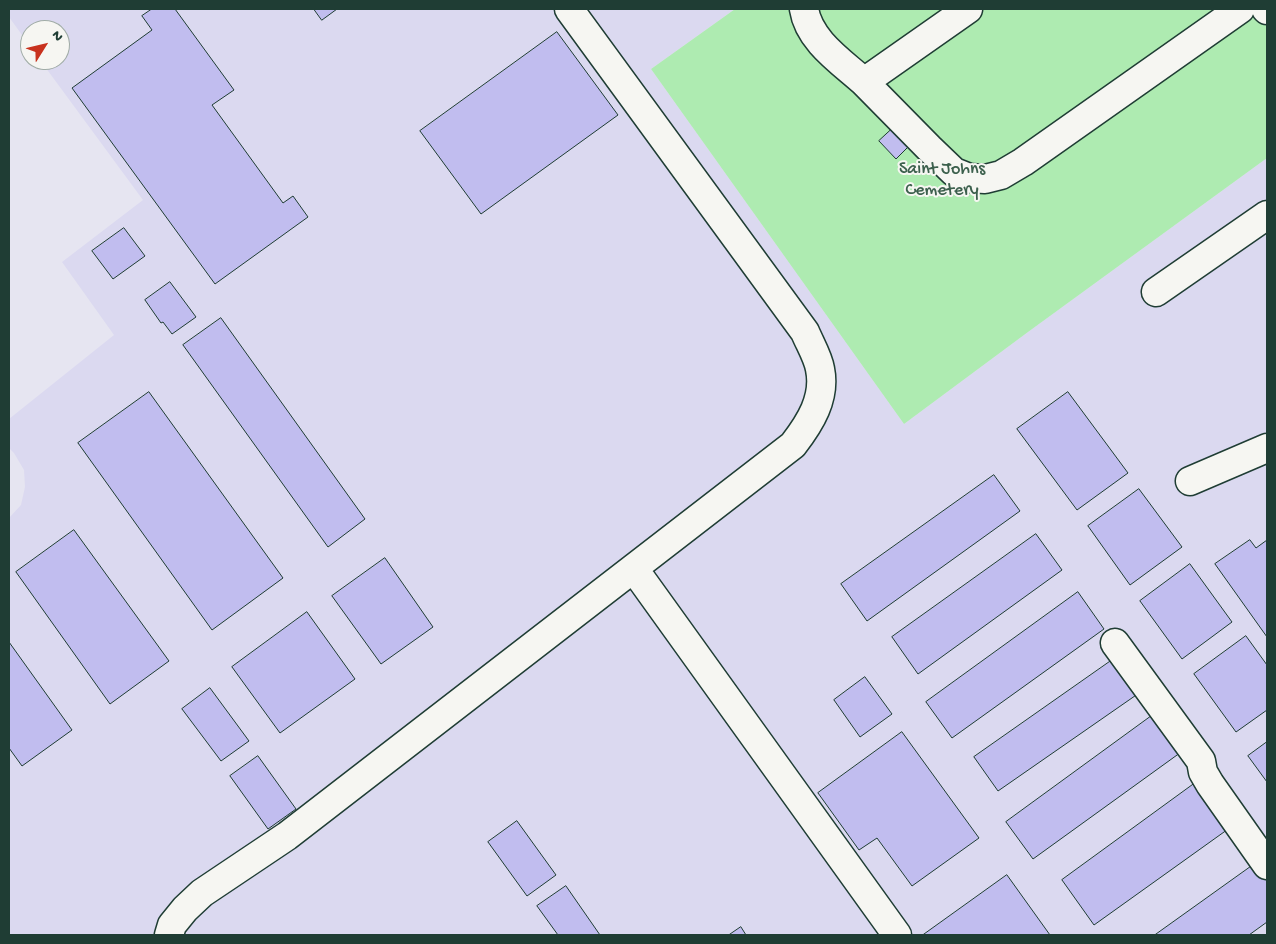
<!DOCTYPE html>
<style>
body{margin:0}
#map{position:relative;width:1276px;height:944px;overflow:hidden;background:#e6e5f1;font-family:"Gochi Hand",sans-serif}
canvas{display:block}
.frame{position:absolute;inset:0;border:10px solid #1f3d34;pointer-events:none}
.north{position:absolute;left:20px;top:20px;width:50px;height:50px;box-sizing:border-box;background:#f6f6f2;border:1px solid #a0aca6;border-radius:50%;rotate:54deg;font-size:14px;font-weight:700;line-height:20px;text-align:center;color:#1f3d34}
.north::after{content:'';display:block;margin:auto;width:18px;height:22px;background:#c8321e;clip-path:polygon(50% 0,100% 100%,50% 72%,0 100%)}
</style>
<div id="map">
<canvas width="1276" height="944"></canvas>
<div class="frame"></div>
<div class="north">N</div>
</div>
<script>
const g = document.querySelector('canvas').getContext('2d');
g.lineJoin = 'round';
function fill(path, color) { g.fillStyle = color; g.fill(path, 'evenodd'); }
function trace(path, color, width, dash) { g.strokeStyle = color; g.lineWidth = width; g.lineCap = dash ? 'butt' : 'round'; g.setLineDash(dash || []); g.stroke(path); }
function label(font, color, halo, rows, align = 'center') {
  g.font = font + ' "Gochi Hand",sans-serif'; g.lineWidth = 4; g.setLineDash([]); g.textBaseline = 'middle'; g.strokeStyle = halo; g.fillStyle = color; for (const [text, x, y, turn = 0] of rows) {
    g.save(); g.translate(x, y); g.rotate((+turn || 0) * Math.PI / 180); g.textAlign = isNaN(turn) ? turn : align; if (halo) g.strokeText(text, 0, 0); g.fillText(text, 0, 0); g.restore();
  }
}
const built = new Path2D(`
 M9,9H735L651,69L904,424L1028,332L1267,158V935H9V518L21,505L25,487L24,470L14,453L9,448V419L114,335L62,262L143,200L40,60H60V30H30V46L9,17Z`);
const green = new Path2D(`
 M735,9H1266L1267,158L1028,332L904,424L651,69Z`);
const building = new Path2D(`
 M152,9H175L234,90L212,105L283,203L293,196L308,217L215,284L72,88L152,30L142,16Z
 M314,9H337L322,20Z
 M557,32L618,115L481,214L420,131Z
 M892,129L909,146L896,159L879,141Z
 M124,228L145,256L113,279L92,251Z
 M170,282L196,317L172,334L163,322L161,323L145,300Z
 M221,318L365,519L328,547L183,345Z
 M149,392L283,578L212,630L78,443Z
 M1068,392L1128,473L1077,510L1017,429Z
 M994,475L1020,511L867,621L841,584Z
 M1139,489L1182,547L1130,585L1088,526Z
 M74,530L169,661L110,704L16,572Z
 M1036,534L1062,570L918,674L892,637Z
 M1250,540L1256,548L1267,540V637L1215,564Z
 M385,558L433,627L381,664L332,596Z
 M1190,564L1232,622L1182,659L1140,601Z
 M1078,592L1104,629L952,738L926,702Z
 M307,612L355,679L280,733L232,667Z
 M1246,636L1267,665V710L1236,732L1194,674Z
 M9,642L72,730L22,766L9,748Z
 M1118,656L1142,691L998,791L974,757Z
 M865,677L892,714L860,737L834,700Z
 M210,688L249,741L221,761L182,709Z
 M1157,712L1184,750L1033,859L1006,822Z
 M902,732L979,838L912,886L877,838L859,850L818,793Z
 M1267,742V782L1248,756Z
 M258,756L296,809L268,829L230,776Z
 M1198,781L1231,827L1094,925L1062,880Z
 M517,821L556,875L527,896L488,842Z
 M1256,863L1267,878V922L1249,935H1155Z
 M1007,875L1050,935H923Z
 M566,886L600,935H558L537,906Z
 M741,927L746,935H729Z`);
const minor = new Path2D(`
 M804,9C809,41 842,62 864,82L968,9
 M864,82L929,148L954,172L969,178L985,179L1001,175L1023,162L1240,9
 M1156,292L1267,215
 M1190,481L1267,448
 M634,569L897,935
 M1115,643L1201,761L1203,772L1210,784L1267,865
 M169,935L172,925L185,909L202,893L287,836L793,445C810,423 826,398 820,369C818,357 810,344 805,332L569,9`);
const major = new Path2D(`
 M1266,9L1267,10`);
const parkNames = [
 ["Saint Johns",942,170],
 ["Cemetery",942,191]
];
fill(built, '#dbd9f0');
fill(green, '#aeebb1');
fill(building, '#c1bdef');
trace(building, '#1f3d34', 1);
trace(minor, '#1f3d34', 31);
trace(major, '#1f3d34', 31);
trace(minor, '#f6f6f2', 28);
trace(major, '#f6f6f2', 28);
label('18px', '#3c604d', '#f6f6f2', parkNames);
</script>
